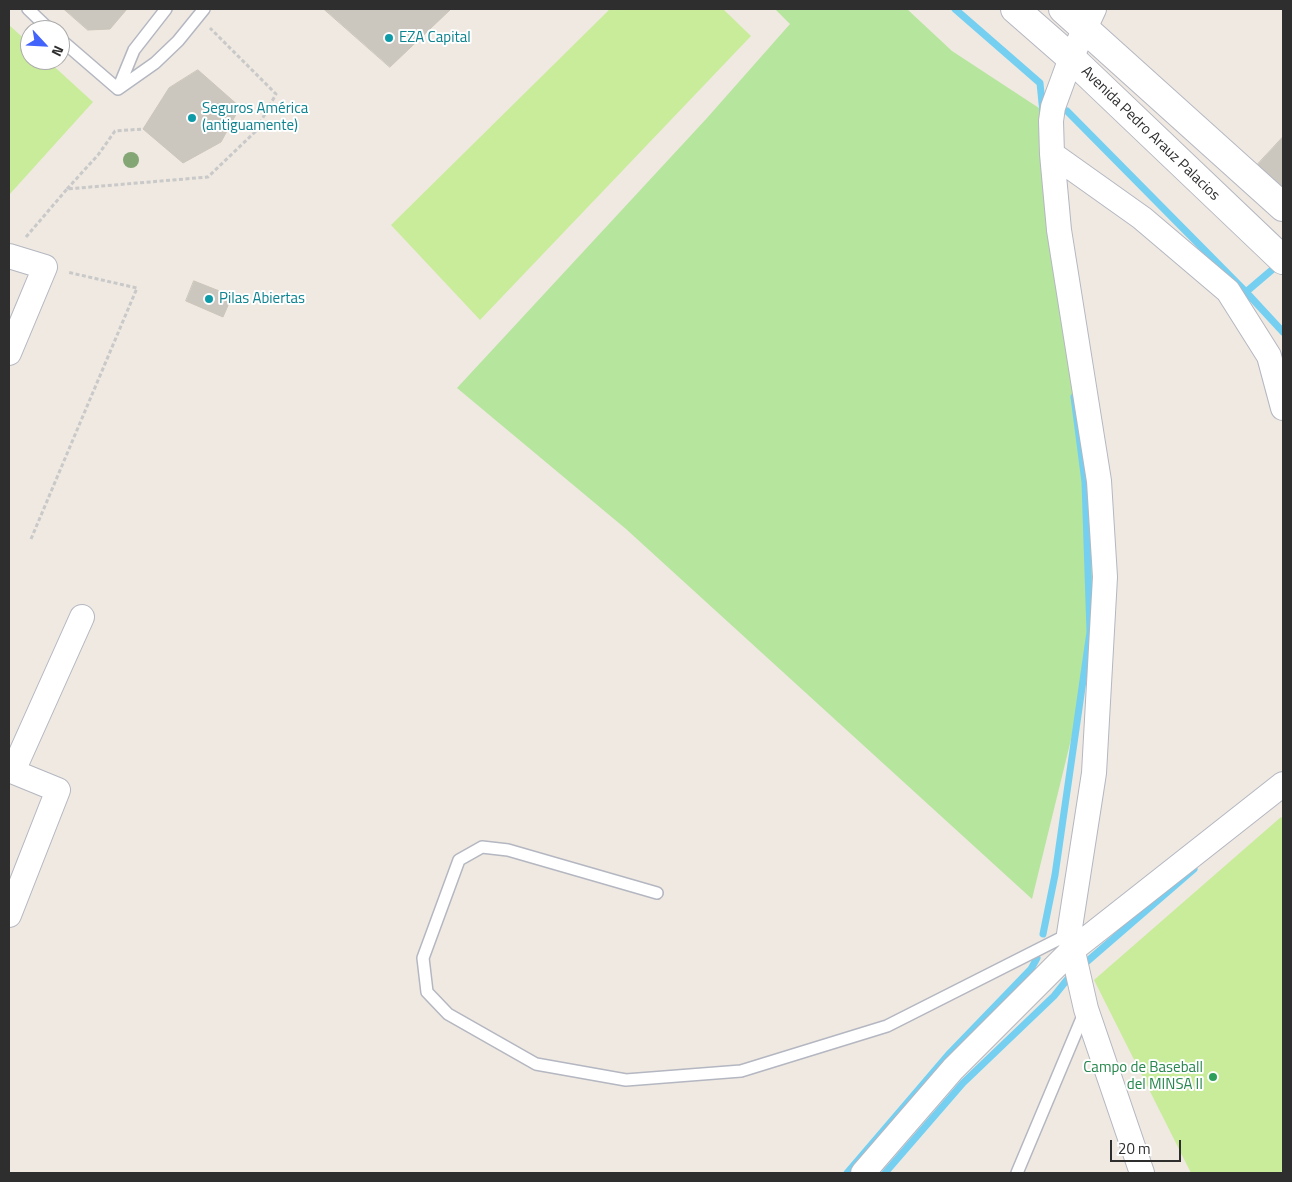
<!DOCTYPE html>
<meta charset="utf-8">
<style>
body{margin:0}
#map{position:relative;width:1292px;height:1182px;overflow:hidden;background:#efe9e1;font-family:"Titillium Web",sans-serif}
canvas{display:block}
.frame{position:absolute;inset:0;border:10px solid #2e2e2e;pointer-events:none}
.north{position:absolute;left:20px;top:20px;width:50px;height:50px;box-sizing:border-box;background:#fff;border:1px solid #ababab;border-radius:50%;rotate:115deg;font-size:14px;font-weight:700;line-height:20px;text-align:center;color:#2e2e2e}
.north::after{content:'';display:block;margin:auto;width:18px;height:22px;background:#4264fb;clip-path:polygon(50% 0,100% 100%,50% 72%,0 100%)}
.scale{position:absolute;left:1110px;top:1140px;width:71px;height:22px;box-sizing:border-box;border:2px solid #2e2e2e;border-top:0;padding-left:6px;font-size:15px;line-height:18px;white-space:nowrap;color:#2e2e2e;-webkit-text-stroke:4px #fff;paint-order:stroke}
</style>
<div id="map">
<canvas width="1292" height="1182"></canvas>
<div class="frame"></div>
<div class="north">N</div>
<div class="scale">20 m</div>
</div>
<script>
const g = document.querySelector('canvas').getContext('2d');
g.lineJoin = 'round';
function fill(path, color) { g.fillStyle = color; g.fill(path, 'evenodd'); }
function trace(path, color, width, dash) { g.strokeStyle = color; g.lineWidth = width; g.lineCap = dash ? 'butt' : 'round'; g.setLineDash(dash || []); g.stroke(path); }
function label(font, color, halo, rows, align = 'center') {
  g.font = font + ' "Titillium Web",sans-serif'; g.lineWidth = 4; g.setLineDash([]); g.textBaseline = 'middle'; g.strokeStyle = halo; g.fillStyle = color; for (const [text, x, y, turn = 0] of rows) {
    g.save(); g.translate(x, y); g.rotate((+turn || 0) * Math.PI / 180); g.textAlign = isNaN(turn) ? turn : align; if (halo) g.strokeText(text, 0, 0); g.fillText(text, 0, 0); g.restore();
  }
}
const green = new Path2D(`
 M775,9H907L952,51L1042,110L1067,347L1100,621L1032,899L626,529L457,388L707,118L790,24Z`);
const pitch = new Path2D(`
 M610,9H723L751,36L480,320L391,225Z
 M9,25L30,44V60H47L93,102L9,195Z
 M1281,817L1283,819V1173H1191L1094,980Z`);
const stream = new Path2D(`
 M955,9L1040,83L1043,113
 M1067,111L1246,292
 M1280,263L1246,292L1283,332
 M1043,934L1055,875L1090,632L1085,482L1074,397
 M1083,965L1194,869
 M1034,972L1031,969L1037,958
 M847,1173L948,1055L1031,969
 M885,1173L963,1083L1054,996L1070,976`);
const building = new Path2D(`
 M64,9H127L110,29L88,30Z
 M324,9H451L390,67Z
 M198,70L240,107L221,142L183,163L143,129L169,88Z
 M1283,137V189L1258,164Z
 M194,281L232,296L223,317L186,301Z`);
const path = new Path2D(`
 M67,189L98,155L115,131L143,129
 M26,237L67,189L208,177L255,132L276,94L210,28
 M31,539L137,288L67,272`);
const lane = new Path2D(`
 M28,9L50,30
 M60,39L118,89
 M118,89L155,63L178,41L204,9
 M118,89L134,50L166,9
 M657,893L508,850L482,847L459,860L423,958L427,992L448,1014L536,1064L626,1080L741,1071L887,1026L1069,934
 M1017,1173L1085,1011`);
const street = new Path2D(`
 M1094,9L1071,58L1053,107L1051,121L1052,154L1059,230L1099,481L1105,577L1094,773L1069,934L1086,1009L1142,1173
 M1052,154L1142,218L1228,291L1269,356L1283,408
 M9,256L45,267L9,353
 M9,770L58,790L9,915
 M13,771L82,617
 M863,1173L953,1069L1071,951L1283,784`);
const secondary = new Path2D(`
 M1015,9L1071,58L1283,260
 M1063,9L1283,207`);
const trees = [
 [131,160]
];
const markers = [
 [389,38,5,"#0f9aa8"],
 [192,118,5,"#0f9aa8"],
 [209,299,5,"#0f9aa8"],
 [1213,1077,5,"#2e9e5b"]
];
const cultureNames = [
 ["EZA Capital",399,38],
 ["Seguros América",202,109],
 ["(antiguamente)",202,126],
 ["Pilas Abiertas",219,299]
];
const streetNames = [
 ["Avenida Pedro Arauz Palacios",1150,134,44]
];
const leisureNames = [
 ["Campo de Baseball",1203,1068],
 ["del MINSA II",1203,1085]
];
fill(green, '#b6e59e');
fill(pitch, '#c9ec9a');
trace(stream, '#75cff0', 7);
fill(building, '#cbc7bf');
trace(building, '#cbc5ba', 1);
trace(lane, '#b4b7c1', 14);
trace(street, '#b4b7c1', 26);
trace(secondary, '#b4b7c1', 30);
trace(path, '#c9c9c9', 3, [4, 2.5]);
trace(lane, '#fff', 11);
trace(street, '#fff', 24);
trace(secondary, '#fff', 28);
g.fillStyle = '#84a574';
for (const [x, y] of trees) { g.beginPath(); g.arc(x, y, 8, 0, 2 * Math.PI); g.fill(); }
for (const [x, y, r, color] of markers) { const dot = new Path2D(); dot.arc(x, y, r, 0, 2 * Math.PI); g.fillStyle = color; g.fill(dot); trace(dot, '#fff', 2); }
label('15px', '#0d838f', '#fff', cultureNames, 'left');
label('15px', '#2e2e2e', '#fff', streetNames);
label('15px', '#27864d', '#fff', leisureNames, 'right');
</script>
